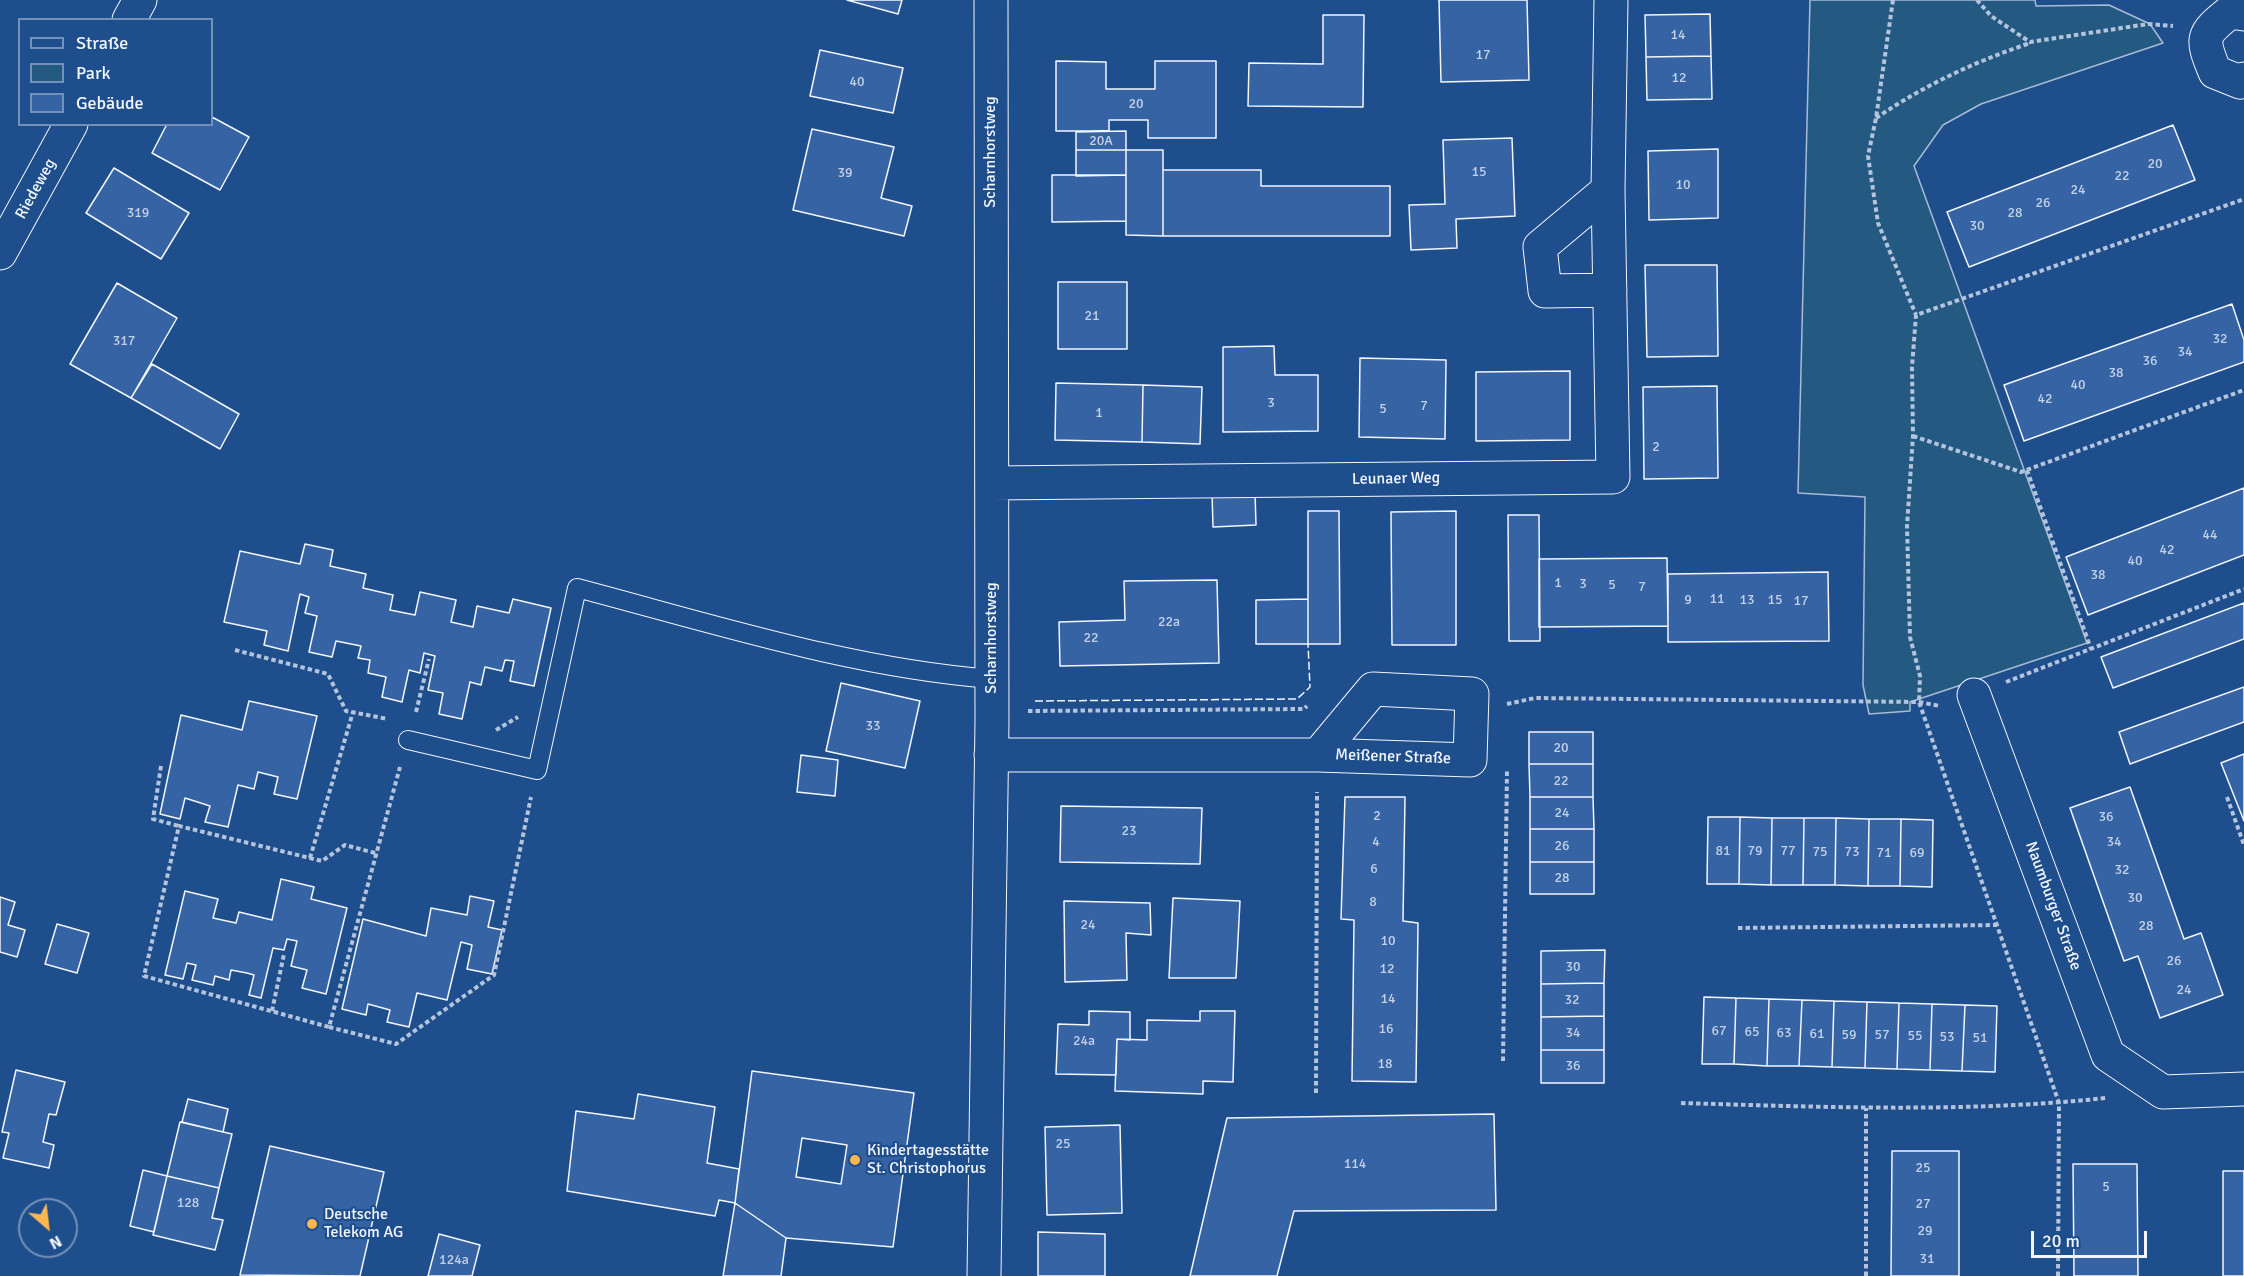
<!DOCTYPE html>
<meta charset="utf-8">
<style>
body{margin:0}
#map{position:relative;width:2244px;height:1276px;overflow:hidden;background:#1f4e8c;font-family:Signika,sans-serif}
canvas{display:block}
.legend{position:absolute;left:18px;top:18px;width:195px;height:108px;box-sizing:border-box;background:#1f4e8c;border:2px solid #7391ba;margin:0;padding:8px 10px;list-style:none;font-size:18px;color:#f2f6ff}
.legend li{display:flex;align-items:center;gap:12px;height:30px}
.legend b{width:30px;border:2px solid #7391ba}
.north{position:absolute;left:18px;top:1198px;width:60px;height:60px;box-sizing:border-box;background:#1f4e8c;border:2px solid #7391ba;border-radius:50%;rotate:152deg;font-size:16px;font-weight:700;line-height:24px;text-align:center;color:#f2f6ff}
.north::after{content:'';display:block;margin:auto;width:21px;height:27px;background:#ffb74d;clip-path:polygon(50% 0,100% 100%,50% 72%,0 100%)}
.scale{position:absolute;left:2031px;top:1231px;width:116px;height:27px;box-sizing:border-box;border:3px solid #f2f6ff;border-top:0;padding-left:8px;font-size:18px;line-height:21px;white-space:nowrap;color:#f2f6ff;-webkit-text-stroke:4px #1f4e8c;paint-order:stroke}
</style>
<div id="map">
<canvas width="2244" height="1276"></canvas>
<ul class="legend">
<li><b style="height:8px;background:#1f4e8c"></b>Straße</li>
<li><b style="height:16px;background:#245a82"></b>Park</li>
<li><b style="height:16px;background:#3563a3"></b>Gebäude</li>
</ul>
<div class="north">N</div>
<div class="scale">20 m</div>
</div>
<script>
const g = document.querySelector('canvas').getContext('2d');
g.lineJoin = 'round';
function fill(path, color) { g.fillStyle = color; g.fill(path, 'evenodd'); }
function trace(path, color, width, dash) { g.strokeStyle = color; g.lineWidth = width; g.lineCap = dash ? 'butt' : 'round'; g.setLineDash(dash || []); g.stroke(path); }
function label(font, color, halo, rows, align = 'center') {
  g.font = font + ' Signika,sans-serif'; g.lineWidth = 4.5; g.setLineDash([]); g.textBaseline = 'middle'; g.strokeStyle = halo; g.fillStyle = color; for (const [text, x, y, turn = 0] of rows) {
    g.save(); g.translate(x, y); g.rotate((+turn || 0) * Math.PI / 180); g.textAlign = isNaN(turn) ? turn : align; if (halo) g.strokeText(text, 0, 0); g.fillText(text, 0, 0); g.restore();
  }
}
const green = new Path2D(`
 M1810,0H2035L2036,6L2109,5L2150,24L2163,43L1981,104L1943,125L1914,166L2087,643L1910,702V711L1869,714L1863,685L1865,497L1798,493Z`);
const building = new Path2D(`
 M847,0H902L898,14Z
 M1439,0H1527L1529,80L1441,82Z
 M1710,14L1711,56L1646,57L1645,15Z
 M1323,15H1364L1363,107L1248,106L1249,63L1323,64Z
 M820,50L903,68L893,113L810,96Z
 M1711,56L1712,99L1647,100L1646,57Z
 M1056,61L1106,62V89H1155V61H1216V138H1148V120H1109V131H1056Z
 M212,117L249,137L220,190L152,153L167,124H212Z
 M2173,125L2195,180L1969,267L1947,212Z
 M812,129L894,147L881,198L912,206L904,236L793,210Z
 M1126,131V150H1076V132Z
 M1512,138L1515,216L1456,219L1457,248L1411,250L1409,205L1445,204L1443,140Z
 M1718,149V218L1649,220L1648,151Z
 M1076,150H1126V175L1076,176Z
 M1126,150H1163V236L1126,235Z
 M114,168L189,213L161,259L86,213Z
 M1163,170H1261V186H1390V236H1163Z
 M1052,175H1126V221L1052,222Z
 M1645,265H1717L1718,356L1647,357Z
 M1058,282H1127V349H1058Z
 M117,283L177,318L131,398L70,364Z
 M2232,304L2244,340V362L2024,441L2004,385Z
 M1274,346L1275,375H1318V431L1223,432V347Z
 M1360,358L1446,360L1445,439L1359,437Z
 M152,364L239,414L220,449L131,398Z
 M1570,371V440L1476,441V372Z
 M1056,383L1143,385L1142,442L1055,440Z
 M1143,385L1202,387L1200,444L1142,442Z
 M1717,386L1718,478L1644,479L1643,387Z
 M2244,488V555L2088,615L2066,557Z
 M1255,492L1256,525L1213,527L1212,493Z
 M1308,511H1339L1340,644H1308Z
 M1456,511V645H1392L1391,512Z
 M1508,515H1539L1540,641H1509Z
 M305,544L333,550L330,566L366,574L363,588L393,595L390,610L415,615L420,592L456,600L451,622L473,627L477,606L509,613L513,599L551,608L534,686L510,681L514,661L505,660L502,671L485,667L481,685L470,682L462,719L439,714L443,693L428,690L435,656L424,653L420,673L409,670L402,702L382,697L386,677L368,673L370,660L358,658L361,646L336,641L332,657L309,652L317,616L305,613L309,597L300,594L288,651L264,645L267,631L224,622L240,551L300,564Z
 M1667,558L1668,626L1539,627V559Z
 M1828,572L1829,641L1668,642V574Z
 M1217,580L1219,663L1060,666L1059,622L1125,620L1124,581Z
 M1308,599V644H1256V600Z
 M2244,603V639L2113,688L2101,657Z
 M841,683L920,701L905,768L826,751Z
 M2244,687V722L2130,764L2119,732Z
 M249,701L317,716L297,799L274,794L278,777L258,772L254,789L238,785L228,827L205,822L210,806L185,798L180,819L160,814L181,715L242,730Z
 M1529,732H1593V764H1529Z
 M2244,754V821L2221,763Z
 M801,755L838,760L835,796L797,792Z
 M1529,764H1593V797H1530Z
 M2130,787L2184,939L2201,933L2223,995L2160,1018L2138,956L2124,961L2070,808Z
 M1345,797H1405L1403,921L1418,923L1416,1082L1352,1081L1354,920L1341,919Z
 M1530,797H1593L1594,829H1530Z
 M1061,806L1202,808L1200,864L1060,862Z
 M1708,817H1740L1739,884H1707Z
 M1740,817L1772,818L1771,885L1739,884Z
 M1772,818H1804L1803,885H1771Z
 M1804,818H1836L1835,885H1803Z
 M1836,818L1869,819L1868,886L1835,885Z
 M1869,819H1901L1900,886H1868Z
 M1901,819L1933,820L1932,887L1900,886Z
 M1530,829H1594V862H1530Z
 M1530,862H1594V894H1530Z
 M281,879L314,887L311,899L347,908L326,994L302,988L307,970L291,966L297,941L287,939L284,950L273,948L261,998L249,995L254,975L247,973L231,970L229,980L215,976L213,985L192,980L196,965L187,963L183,979L165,975L185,891L218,899L213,918L236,923L239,912L272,920Z
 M470,896L494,901L488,927L502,930L492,974L467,969L472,945L461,942L447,1000L417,993L409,1027L387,1022L390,1010L368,1004L366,1015L342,1009L363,919L426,936L431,908L467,915Z
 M0,897L15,902L8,925L25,930L17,957L0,952Z
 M1173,898L1240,901L1236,978H1169Z
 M1064,901L1150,903L1151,935L1126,933L1127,980L1065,982Z
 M57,924L89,933L77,973L45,964Z
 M1605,950L1604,983L1541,984V951Z
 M1604,983V1016L1541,1017V984Z
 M1704,997L1736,998L1734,1064H1702Z
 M1736,998L1769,999L1767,1066L1734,1064Z
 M1769,999L1802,1000L1799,1066H1767Z
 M1802,1000L1834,1001L1832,1067L1799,1066Z
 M1834,1001L1867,1002L1865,1068L1832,1067Z
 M1867,1002L1899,1003L1897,1069L1865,1068Z
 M1899,1003L1932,1004L1930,1070L1897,1069Z
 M1932,1004L1965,1005L1962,1071L1930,1070Z
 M1965,1005L1997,1006L1995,1072L1962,1071Z
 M1089,1011L1130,1012V1040L1117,1039L1116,1075L1056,1074L1058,1024L1089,1025Z
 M1200,1011H1235L1233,1082L1203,1081V1094L1115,1091L1117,1039L1147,1040V1020L1200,1021Z
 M1604,1016V1050H1541V1017Z
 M1541,1050H1604V1083H1541Z
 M16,1070L65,1082L56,1115L49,1114L43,1142L54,1145L49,1168L3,1158L9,1133L2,1132Z
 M752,1071L914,1093L893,1247L786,1238L735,1203ZM802,1138L847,1145L841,1184L796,1177Z
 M638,1094L715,1107L707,1163L739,1169L735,1203L719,1200L715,1216L567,1191L576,1111L634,1119Z
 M188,1099L228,1109L223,1132L182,1122Z
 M1494,1114L1496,1210L1294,1211L1277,1276H1190L1227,1118Z
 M180,1122L232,1134L219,1188L167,1176Z
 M1120,1125L1122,1213L1047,1215L1045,1127Z
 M270,1146L384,1172L360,1276L240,1275Z
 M1892,1151H1959V1276H1891Z
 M2073,1164H2137L2138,1276H2074Z
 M143,1170L167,1176L154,1232L130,1226Z
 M2223,1171H2244V1276H2223Z
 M167,1176L219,1188L212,1218L223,1220L215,1250L153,1235Z
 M735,1203L786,1238L781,1276H723Z
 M1038,1232L1105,1234V1276H1038Z
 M439,1234L480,1245L472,1276H428Z`);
const path = new Path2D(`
 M1893,0L1876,118L1868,156L1878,223L1916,315
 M1977,0L1991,16L2030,42L2148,24L2173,26
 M1876,118C1925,85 1974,62 2030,43
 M1913,436L2021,472L2244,390
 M2027,470L2091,649
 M235,650L328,674L346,711L388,719
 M2006,682L2244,589
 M1507,704L1535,698L1919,702L1940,706
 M1028,711L1304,709L1307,706
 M416,712L429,659
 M496,730L518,717
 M161,766L153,819L179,826
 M2227,797L2244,845
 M375,853L345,845L322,861L179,826L144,976L329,1027L400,767
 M310,858L353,712
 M1738,928L1997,925
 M272,1011L284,954
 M329,1027L396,1044L494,975L531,797
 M1503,1061L1507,770
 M1316,1093L1317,792
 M1681,1103C1823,1107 1965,1113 2106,1098
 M1866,1276V1108
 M2058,1276L2059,1103L1919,702L1920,676L1910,637L1907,526L1913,436L1912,367L1916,315L2244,199`);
const lane = new Path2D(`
 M408,740L537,770L577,588C714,624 851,668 992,679`);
const street = new Path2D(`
 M2244,14L2230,12C2201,35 2201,38 2215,72L2240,82L2244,79
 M129,20L140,0
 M1608,190L1540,247L1545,291L1610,290
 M0,253L71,124
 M992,483L1613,477L1608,190L1611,0
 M1974,695L2108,1055L2163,1092L2244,1089
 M991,755H1318L1470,760L1472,694L1373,689L1318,755
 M984,1276L992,722L991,0`);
const fence = new Path2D(`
 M1035,701L1297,699L1310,687L1308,644`);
const markers = [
 [855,1160,6,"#ffb74d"],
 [312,1224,6,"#ffb74d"]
];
const numberNames = [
 ["14",1678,35],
 ["17",1483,55],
 ["12",1679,78],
 ["40",857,82],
 ["20",1136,104],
 ["20A",1101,141],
 ["20",2155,164],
 ["15",1479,172],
 ["39",845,173],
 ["22",2122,176],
 ["10",1683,185],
 ["24",2078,190],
 ["26",2043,203],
 ["319",138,213],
 ["28",2015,213],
 ["30",1977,226],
 ["21",1092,316],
 ["32",2220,339],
 ["317",124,341],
 ["34",2185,352],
 ["36",2150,361],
 ["38",2116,373],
 ["40",2078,385],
 ["42",2045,399],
 ["3",1271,403],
 ["7",1424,406],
 ["5",1383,409],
 ["1",1099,413],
 ["2",1656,447],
 ["44",2210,535],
 ["42",2167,550],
 ["40",2135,561],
 ["38",2098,575],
 ["1",1558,583],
 ["3",1583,584],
 ["5",1612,585],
 ["7",1642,587],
 ["11",1717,599],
 ["9",1688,600],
 ["13",1747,600],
 ["15",1775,600],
 ["17",1801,601],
 ["22a",1169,622],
 ["22",1091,638],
 ["33",873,726],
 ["20",1561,748],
 ["22",1561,781],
 ["24",1562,813],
 ["2",1377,816],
 ["36",2106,817],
 ["23",1129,831],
 ["4",1376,842],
 ["34",2114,842],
 ["26",1562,846],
 ["81",1723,851],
 ["79",1755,851],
 ["77",1788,851],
 ["75",1820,852],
 ["73",1852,852],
 ["71",1884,853],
 ["69",1917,853],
 ["6",1374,869],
 ["32",2122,870],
 ["28",1562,878],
 ["30",2135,898],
 ["8",1373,902],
 ["24",1088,925],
 ["28",2146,926],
 ["10",1388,941],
 ["26",2174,961],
 ["30",1573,967],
 ["12",1387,969],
 ["24",2184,990],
 ["14",1388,999],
 ["32",1572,1000],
 ["16",1386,1029],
 ["67",1719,1031],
 ["65",1752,1032],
 ["34",1573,1033],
 ["63",1784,1033],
 ["61",1817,1034],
 ["59",1849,1035],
 ["57",1882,1035],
 ["55",1915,1036],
 ["53",1947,1037],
 ["51",1980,1038],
 ["24a",1084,1041],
 ["18",1385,1064],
 ["36",1573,1066],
 ["25",1063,1144],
 ["114",1355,1164],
 ["25",1923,1168],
 ["5",2106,1187],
 ["128",188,1203],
 ["27",1923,1204],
 ["29",1925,1231],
 ["31",1927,1259],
 ["124a",454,1260]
];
const streetNames = [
 ["Scharnhorstweg",991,152,-90],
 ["Riedeweg",36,189,-61],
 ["Leunaer Weg",1396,479,-1],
 ["Scharnhorstweg",992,638,-90],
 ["Meißener Straße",1393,757,2],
 ["Naumburger Straße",2053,906,70]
];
const poiNames = [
 ["Kindertagesstätte",867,1151],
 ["St. Christophorus",867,1169],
 ["Deutsche",324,1215],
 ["Telekom AG",324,1233]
];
fill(green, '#245a82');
trace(green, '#a8bbd7', 1.5);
fill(building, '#3563a3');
trace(building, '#f2f6ff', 1.5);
trace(lane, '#f2f6ff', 20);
trace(street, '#f2f6ff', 35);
trace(path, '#b3c4dc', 4, [4.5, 3]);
trace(lane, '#1f4e8c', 18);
trace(street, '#1f4e8c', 33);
trace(fence, '#f2f6ff', 1.5, [8, 3]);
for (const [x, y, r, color] of markers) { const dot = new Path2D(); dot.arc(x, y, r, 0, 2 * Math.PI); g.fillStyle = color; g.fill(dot); trace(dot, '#1f4e8c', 2); }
label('14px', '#c3d1e8', null, numberNames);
label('16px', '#f2f6ff', '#1f4e8c', streetNames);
label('16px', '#f2f6ff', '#1f4e8c', poiNames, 'left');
</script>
